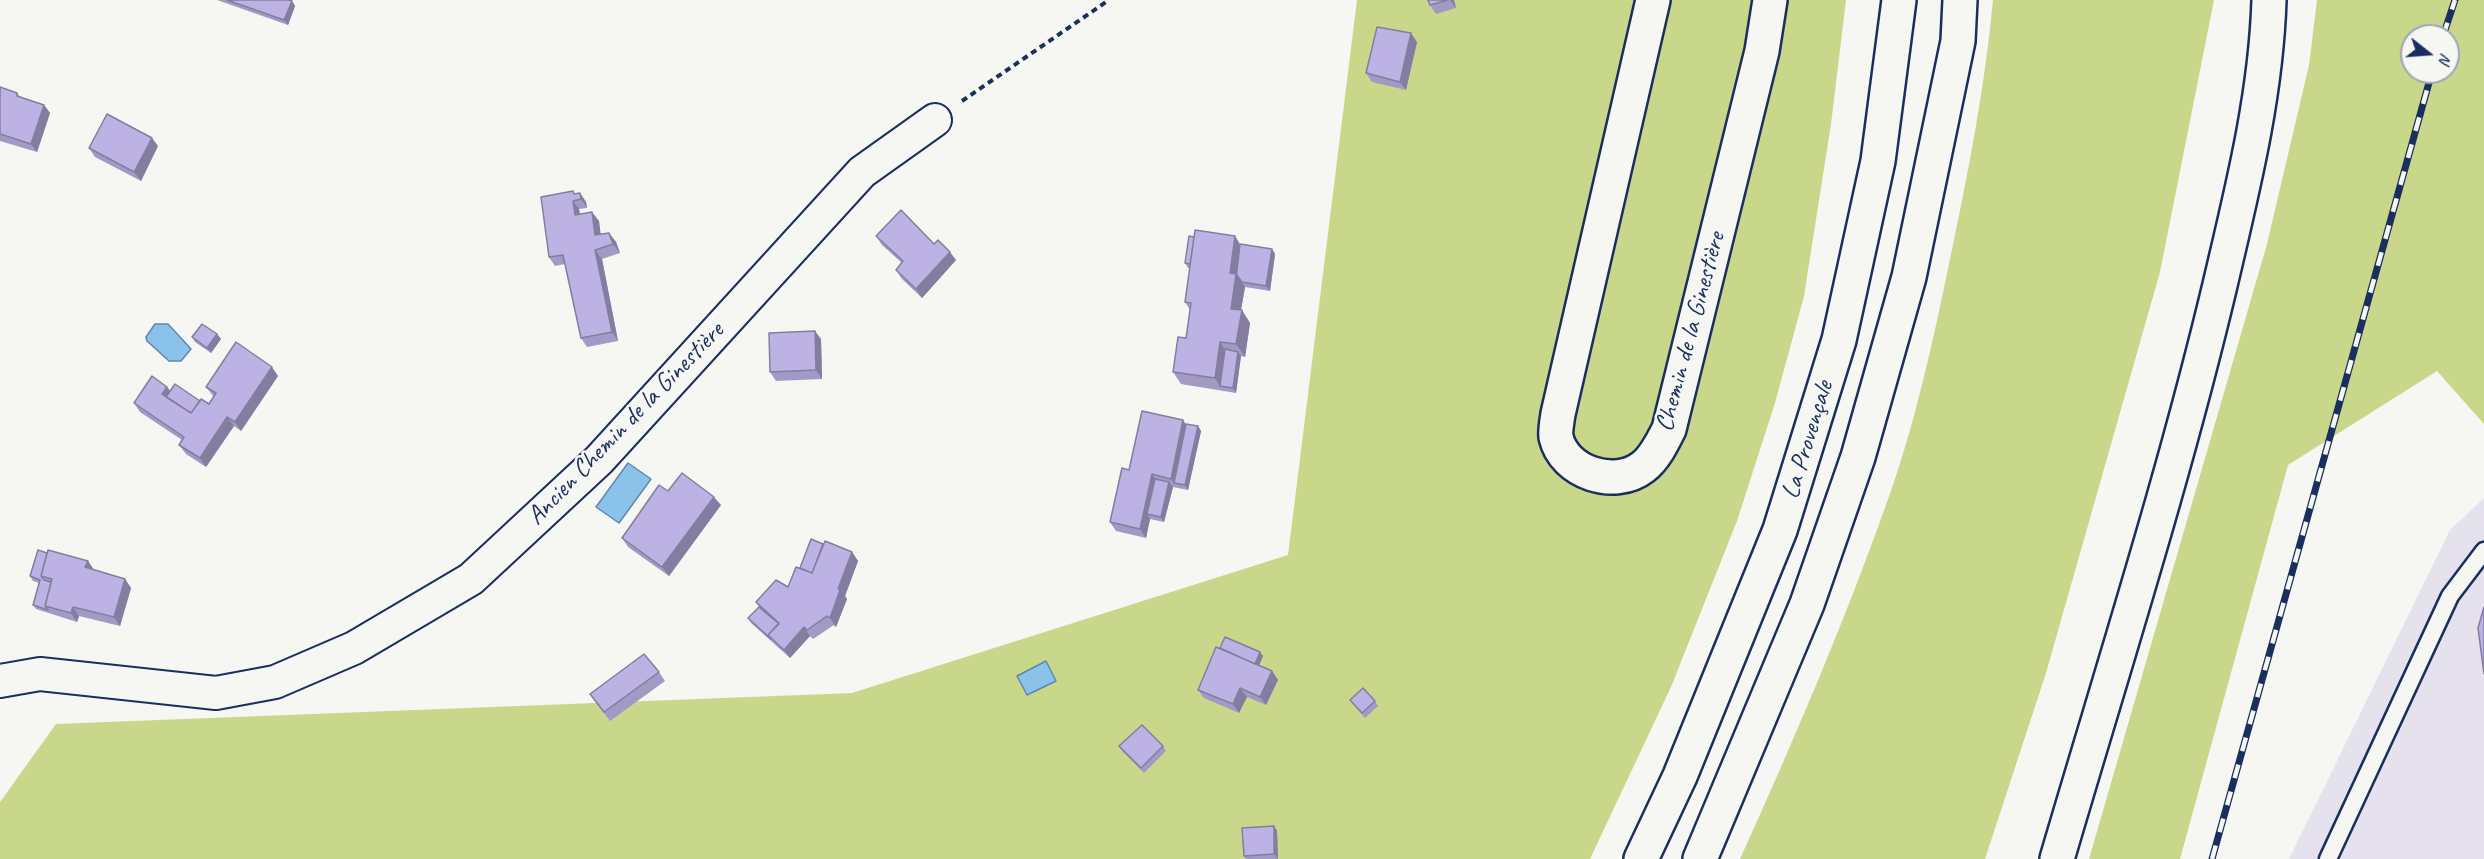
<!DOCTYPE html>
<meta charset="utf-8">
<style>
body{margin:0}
#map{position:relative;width:2484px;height:859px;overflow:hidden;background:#f6f6f2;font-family:Caveat,sans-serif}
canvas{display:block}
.north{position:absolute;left:2400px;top:24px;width:60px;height:60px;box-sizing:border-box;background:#f6f6f2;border:2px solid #9ea6b7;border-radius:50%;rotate:107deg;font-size:16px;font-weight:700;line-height:24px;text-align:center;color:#1b2f5e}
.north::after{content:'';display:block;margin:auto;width:21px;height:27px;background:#1b2f5e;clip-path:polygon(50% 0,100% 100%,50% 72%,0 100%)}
</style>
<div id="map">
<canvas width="2484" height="859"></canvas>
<div class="north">N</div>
</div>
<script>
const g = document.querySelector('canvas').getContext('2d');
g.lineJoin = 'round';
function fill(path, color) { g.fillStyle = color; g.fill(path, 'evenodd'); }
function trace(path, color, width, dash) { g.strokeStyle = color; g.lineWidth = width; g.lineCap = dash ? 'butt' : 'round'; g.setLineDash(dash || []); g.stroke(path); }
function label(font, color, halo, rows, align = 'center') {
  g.font = font + ' Caveat,sans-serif'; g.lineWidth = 5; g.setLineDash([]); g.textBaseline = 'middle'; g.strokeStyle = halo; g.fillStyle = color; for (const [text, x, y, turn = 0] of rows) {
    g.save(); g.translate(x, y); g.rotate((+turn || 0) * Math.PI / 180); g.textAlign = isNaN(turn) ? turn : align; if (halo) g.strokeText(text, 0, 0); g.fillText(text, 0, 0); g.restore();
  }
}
const built = new Path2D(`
 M2484,498V859H2289L2450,530Z`);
const green = new Path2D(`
 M1357,0H1846L1831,124L1804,296L1775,403L1737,521L1671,687L1590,859H0V802L56,724L852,693L1288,555Z
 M1993,0H2214L2160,272L2046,673L1985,859H1740C1795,738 1847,616 1891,491C1917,415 1934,337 1950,259C1968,173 1985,87 1993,0Z
 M2317,0H2484V424L2437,371L2288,465L2180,859H2089L2267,244L2309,65ZM2412,36H2448V72H2412Z`);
const water = new Path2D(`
 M155,324H168L191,349L181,361H169L147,341L146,337Z
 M628,463L651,479L619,523L596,507Z
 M1046,661L1056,681L1027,695L1017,676Z`);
const path = new Path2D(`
 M962,101L1109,0`);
const service = new Path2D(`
 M2328,859L2450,596L2484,551`);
const minor = new Path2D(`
 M0,681L40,674L216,693L275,682L354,648L471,579L599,460L862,172L935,120`);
const tertiary = new Path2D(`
 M2057,859C2113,668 2174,478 2220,285C2242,191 2266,97 2269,0`);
const secondary = new Path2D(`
 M1653,0L1558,414C1557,421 1555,431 1556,437C1564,473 1615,489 1643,467C1655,458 1663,441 1669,429L1762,51L1770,0`);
const motorway = new Path2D(`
 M1641,859L1680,776L1780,530L1839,340L1878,161L1899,0
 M1700,859L1807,604L1858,457L1909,277L1958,41L1960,0`);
const rail = new Path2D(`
 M2443,36L2455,0
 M2212,859L2432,72`);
const wall = new Path2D(`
 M217,0H288L292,1L295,6L288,25Z
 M1428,0H1454L1456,8L1436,14L1430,5Z
 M1417,42L1406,90L1372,82L1366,73Z
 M0,87L17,93L20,97L44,105L50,113L37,152L0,141Z
 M158,146L141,181L95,157L89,148Z
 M573,191L575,194L580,193L586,202L587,208L579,209L580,214L599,221L600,234L609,233L616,242L620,253L602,259L618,341L587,347L581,338L565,264L555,266L549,257Z
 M876,236L934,244L956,260L922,298L902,279L896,270L902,263L882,245Z
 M1240,244L1272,249L1275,254L1270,291L1245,287L1241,310L1250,323L1245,357L1241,356L1236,393L1181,384L1173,372L1186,338L1190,310L1185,302L1190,268H1188L1185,263Z
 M217,334L221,339L211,353L195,342L192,337Z
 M821,339L822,379L776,381L770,372Z
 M278,376L241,431L234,426L206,467L186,454L179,445L182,440L140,412L134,403L167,387L170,391L209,404L214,397L206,387Z
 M1186,424L1198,426L1201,431L1188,490L1173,487L1164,522L1150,519L1146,538L1116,531L1110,522L1129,470Z
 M668,491L721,505L669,576L628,547L622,538Z
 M823,544L852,552L858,561L845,596L847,599L836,627L834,625L813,639L810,636L790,658L751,623L748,618L759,607L756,602L788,587L800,568Z
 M47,553L88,561L94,570L125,579L131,588L120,626L79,616L77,622L36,609L33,605L39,583L33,581L30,576Z
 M1220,648L1263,656L1259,666L1272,671L1278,680L1266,705L1247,697L1239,713L1204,698L1198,690Z
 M659,672L665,681L610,721L590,694Z
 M1350,700L1375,701L1378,706L1365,718Z
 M1119,746H1163L1166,751L1144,773L1122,751Z
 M1274,826L1277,831L1278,859H1246L1244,856Z`);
const shadedWall = new Path2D(`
 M1450,0H1454L1456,8Z
 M292,1L295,6L288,25L284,20Z
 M1411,33L1417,42L1406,90L1400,82Z
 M44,105L50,113L37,152L31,144Z
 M152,138L158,146L141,181L134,172Z
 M580,193L586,202L587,208L581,199Z
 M573,201L579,209L581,224L575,215Z
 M592,212L599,221L602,244L595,235Z
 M609,233L616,242L620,253L613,244Z
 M1235,236L1243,249L1239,279L1245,287L1239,321L1231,309L1230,273Z
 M1272,249L1275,254L1270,291L1266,286Z
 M595,250L602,259L618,341L612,332Z
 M950,252L956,260L922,298L916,289Z
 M1242,310L1250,323L1245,357L1236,344Z
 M815,331L821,339L822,379L816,370Z
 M217,334L221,339L211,353L207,348Z
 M1220,342L1228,354L1220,386L1215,378Z
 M1238,352L1241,356L1236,393L1233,388Z
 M272,367L278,376L241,431L235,422Z
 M167,387L173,395L170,401L162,394Z
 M227,417L234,426L206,467L200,458Z
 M1183,420L1189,429L1174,483L1171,479Z
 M1198,426L1201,431L1188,490L1185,485Z
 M1152,474L1158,483L1147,514L1150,519L1146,538L1140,529Z
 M1169,482L1173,487L1164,522L1161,517Z
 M714,497L721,505L669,576L662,567Z
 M852,552L858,561L845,596L847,599L836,627L830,618L838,589Z
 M88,561L94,570L85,567Z
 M125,579L131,588L120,626L114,617Z
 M73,607L79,616L77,622L71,613Z
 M804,627L810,636L790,658L784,650Z
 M1260,652L1263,656L1257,670L1254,666Z
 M1272,671L1278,680L1266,705L1260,697Z
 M1240,688L1247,697L1239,713L1233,704Z
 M1274,826L1277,831L1278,859L1274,854Z`);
const building = new Path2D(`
 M227,0H288L292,1L284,20Z
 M1428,0H1448L1430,5Z
 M1377,27L1411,33L1400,82L1366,73Z
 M0,87L17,93V96L44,105L31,144L0,134Z
 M107,114L152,138L134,172L89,148Z
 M573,191L574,194L580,193L581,199L573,201L575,215L592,212L595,235L609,233L613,244L595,250L612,332L581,338L563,255L549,257L541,197Z
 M901,210L934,244L938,240L950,252L916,289L896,270L903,261L876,236Z
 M1195,230L1235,236L1230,273L1236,274L1231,309L1242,310L1236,344L1220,342L1215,378L1173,372L1178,337L1186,338L1191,303L1185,302Z
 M1189,236L1194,237L1190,264L1185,263Z
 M1240,244L1272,249L1266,286L1242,282L1236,274V279Z
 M202,324L217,334L207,348L192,337Z
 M815,331L816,370L770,372L769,333Z
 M236,342L272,367L235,422L227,417L200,458L179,445L184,437L134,403L152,376L167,387L162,394L191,413L201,399L209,404L216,393L206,387Z
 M1225,349L1238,352L1233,388L1220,386Z
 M175,384L200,401L191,413L166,397Z
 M1142,411L1183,420L1171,479L1152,474L1140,529L1110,522L1122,468L1129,470Z
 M1186,424L1198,426L1185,485L1174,483Z
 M682,473L714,497L662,567L622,538L659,485L668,491Z
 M1155,479L1169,482L1161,517L1147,514Z
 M811,539L823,544L812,573L800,568Z
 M825,541L852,552L838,589L840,590L830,618L827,616L807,630L804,627L784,650L768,635L779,623L756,602L776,580L788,587L796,567L812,573Z
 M38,550L47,553L41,576L44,580L51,582L45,606L48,610L33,605L40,580L30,576Z
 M48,550L88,561L85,567L125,579L114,617L73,607L71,613L45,606L52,579L41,576Z
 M759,607L779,624L768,635L771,639L748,618Z
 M2484,607V674L2478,628Z
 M1225,637L1260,652L1255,664L1220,648Z
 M1216,647L1272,671L1260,697L1240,688L1233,704L1198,690Z
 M644,654L659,672L604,712L590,694Z
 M1363,688L1375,701L1362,713L1350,700Z
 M1142,725L1163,746L1141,768L1119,746Z
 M1274,826V854L1244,856L1242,828Z`);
const streetNames = [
 ["Chemin de la Ginestière",1691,332,-75],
 ["Ancien Chemin de la Ginestière",626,424,-46],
 ["La Provençale",1808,440,-73]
];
fill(built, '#e5e2ee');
fill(green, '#c9d78b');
fill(water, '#8bc2e9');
trace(water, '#5e87b1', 1.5);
trace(service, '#1b2f5e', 21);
trace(minor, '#1b2f5e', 36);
trace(tertiary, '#1b2f5e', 38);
trace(secondary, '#1b2f5e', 38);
trace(motorway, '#1b2f5e', 38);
trace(path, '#1b2f5e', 4, [6, 4.5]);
trace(service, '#f6f6f2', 16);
trace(minor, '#f6f6f2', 32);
trace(tertiary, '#f6f6f2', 33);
trace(secondary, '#f6f6f2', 33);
trace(motorway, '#f6f6f2', 33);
trace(rail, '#1b2f5e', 7);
trace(rail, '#f6f6f2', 4.5, [14]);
fill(wall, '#a29ac4');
fill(shadedWall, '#847da0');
fill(building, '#bcb3e4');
trace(building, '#847da0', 1.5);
label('26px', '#1b2f5e', '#f6f6f2', streetNames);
</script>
